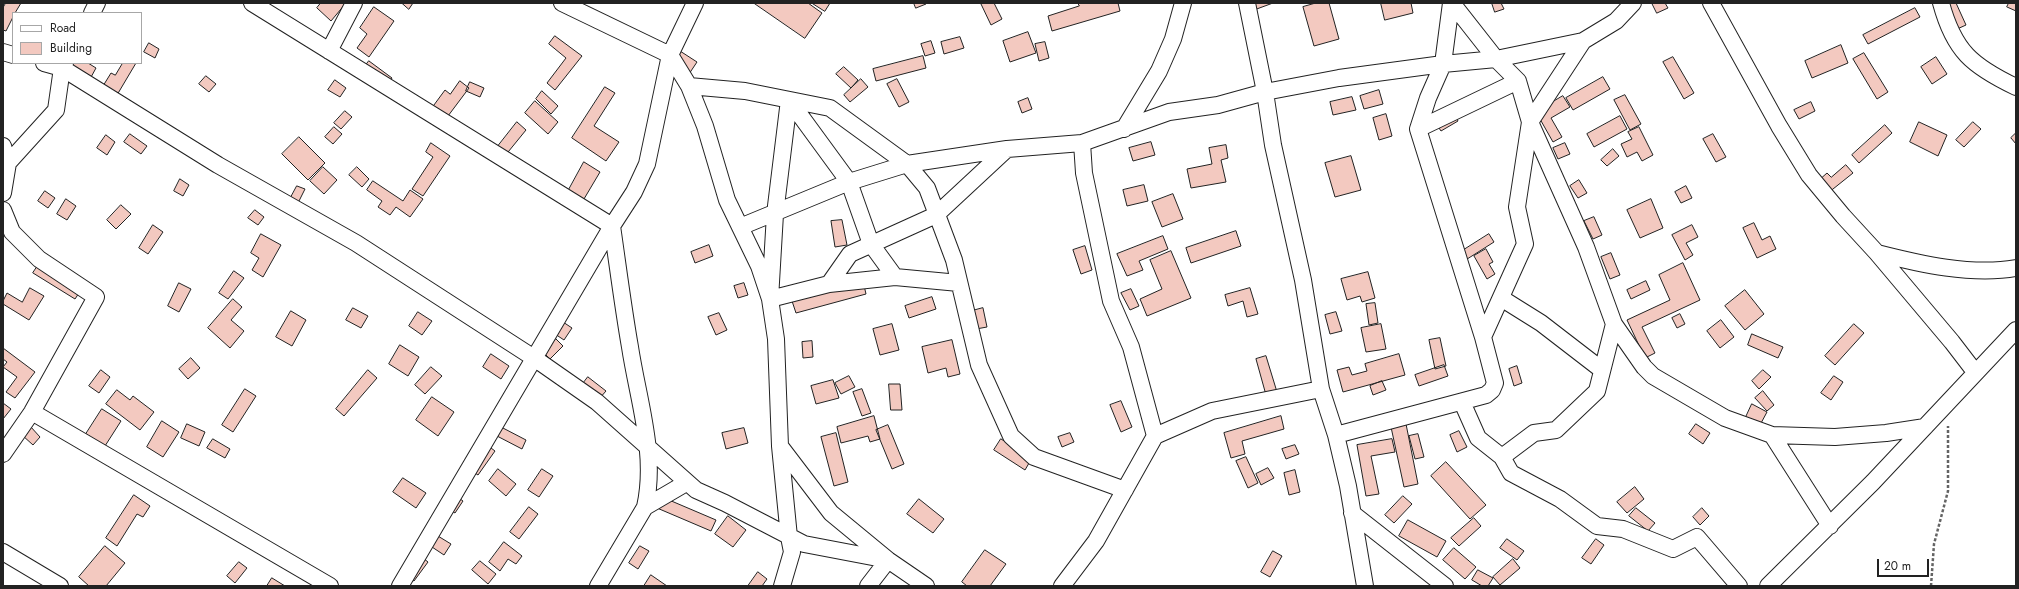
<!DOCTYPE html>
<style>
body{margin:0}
#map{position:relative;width:2019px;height:589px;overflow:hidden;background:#fff;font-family:Jost,sans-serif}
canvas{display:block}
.frame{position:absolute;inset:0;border:4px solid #222;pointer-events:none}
.legend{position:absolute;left:12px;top:12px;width:130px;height:52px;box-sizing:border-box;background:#fff;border:1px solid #a7a7a7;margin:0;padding:5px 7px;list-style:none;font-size:12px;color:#222}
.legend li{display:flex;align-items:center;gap:8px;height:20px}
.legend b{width:20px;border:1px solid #a7a7a7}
.scale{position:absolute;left:1877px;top:559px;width:52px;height:18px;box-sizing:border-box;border:2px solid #222;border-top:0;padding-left:5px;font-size:12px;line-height:14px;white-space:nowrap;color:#222;-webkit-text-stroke:3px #fff;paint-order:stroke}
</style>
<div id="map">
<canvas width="2019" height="589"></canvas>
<div class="frame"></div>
<ul class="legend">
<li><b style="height:5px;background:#fff"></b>Road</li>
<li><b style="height:11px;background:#f3c9c0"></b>Building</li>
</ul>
<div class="scale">20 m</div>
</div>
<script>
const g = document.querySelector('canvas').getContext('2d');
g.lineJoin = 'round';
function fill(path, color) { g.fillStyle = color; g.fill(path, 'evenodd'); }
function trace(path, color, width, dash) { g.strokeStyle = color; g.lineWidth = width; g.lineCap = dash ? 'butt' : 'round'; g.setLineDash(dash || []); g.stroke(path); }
const building = new Path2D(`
 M6,3H21L15,13H13V17L6,31L3,30V8Z
 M321,3H346L331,21L317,8Z
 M402,3H413L409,9Z
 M754,3H808L822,13L805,38Z
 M812,3H830L825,11Z
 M914,3H925L926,4L916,8Z
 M984,3H994L1002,19L991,25L981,4Z
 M1078,3H1118L1120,11L1052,31L1048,16L1079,6Z
 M1252,3H1273L1254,10Z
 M1316,3H1329L1339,39L1314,46L1303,7Z
 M1381,3H1411L1413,13L1385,20Z
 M1492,3H1501L1504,9L1495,12Z
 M1652,3H1665L1668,8L1657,13Z
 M1948,3H1956L1966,25L1955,30Z
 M2009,3H2016V11L2007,7Z
 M374,7L394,21L369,57L357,48L367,34L360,28Z
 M1915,8L1920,17L1868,44L1863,35Z
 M1028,32L1036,53L1010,62L1003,41Z
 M555,36L582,56L555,90L547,83L566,58L549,44Z
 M960,37L964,48L944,54L941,42Z
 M931,41L935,53L925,56L921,44Z
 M1045,42L1049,58L1039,61L1035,44Z
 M149,43L159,49L155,58L144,52Z
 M1841,45L1848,63L1812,78L1805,61Z
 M680,51L697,62L689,74L673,63Z
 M1864,53L1888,92L1877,99L1853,59Z
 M923,56L926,68L876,81L873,69Z
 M1673,57L1694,93L1684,99L1663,62Z
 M1936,57L1947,74L1932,84L1921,67Z
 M369,61L392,78L387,86L363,69Z
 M74,63H88L96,68L90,79L71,67Z
 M123,63H136L117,95L103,86L111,73L115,75Z
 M844,67L858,80L851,88L836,74Z
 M206,76L216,84L209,92L199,84Z
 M1603,77L1610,89L1573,110L1566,98Z
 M861,79L868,87L850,102L844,95Z
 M897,79L909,102L899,107L887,84Z
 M335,80L346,88L340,97L328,90Z
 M460,81L469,88L445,120L431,109L445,90L450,94Z
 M470,82L484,88L480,97L466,91Z
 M605,87L615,93L594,126L619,142L606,161L572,138Z
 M1379,90L1383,104L1364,109L1360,96Z
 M542,91L558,106L551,114L536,99Z
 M1625,95L1641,124L1630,130L1614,100Z
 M1563,96L1570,107L1551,118L1562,137L1553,142L1536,112Z
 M1352,97L1356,110L1333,115L1330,102Z
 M1028,98L1032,109L1022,113L1018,102Z
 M535,101L558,122L548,134L525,113Z
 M1811,102L1815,111L1799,119L1794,110Z
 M345,111L352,117L341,129L334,123Z
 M1453,112L1458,121L1441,131L1435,122Z
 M1386,114L1392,136L1379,140L1373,118Z
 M1620,116L1627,129L1594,147L1587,134Z
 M517,122L526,130L504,157L495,150Z
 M1919,122L1947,135L1938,156L1910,142Z
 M1973,122L1981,129L1964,147L1956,140Z
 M1885,125L1892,133L1859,163L1852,155Z
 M334,127L342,134L333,144L325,137Z
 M1639,127L1653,155L1642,161L1637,152L1627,157L1621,144L1632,139L1628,132Z
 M2016,133V144L2011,138Z
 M130,134L147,146L141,154L124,142Z
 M1713,134L1726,157L1716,162L1703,139Z
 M106,135L115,142L107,155L97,148Z
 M299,137L325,163L308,180L282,154Z
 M1151,142L1155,155L1133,161L1129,148Z
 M431,143L450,156L423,196L412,189L433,157L426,152Z
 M1565,143L1570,154L1558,159L1553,148Z
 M1226,145L1228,158L1221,160L1226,182L1191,188L1187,169L1212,164L1209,148Z
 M1613,149L1619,156L1607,166L1601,160Z
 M1351,156L1361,190L1335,197L1325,163Z
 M584,162L600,172L581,204L566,195Z
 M1846,165L1853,173L1828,193L1818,181L1827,173L1831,177Z
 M323,167L337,180L324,194L310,181Z
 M357,167L369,179L362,187L349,175Z
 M180,179L189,185L183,196L174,191Z
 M1579,180L1587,193L1578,198L1570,186Z
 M373,181L403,201L410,190L423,199L410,217L396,207L390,215L378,207L382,201L367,190Z
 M1144,185L1148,201L1127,206L1123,190Z
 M297,186L305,189L297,205L289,201Z
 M1686,186L1692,198L1681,203L1675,192Z
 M45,191L55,198L48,208L38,201Z
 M1173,194L1183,219L1162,227L1152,202Z
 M66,199L76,206L67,220L57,214Z
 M1651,199L1663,228L1640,238L1627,210Z
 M121,205L131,214L116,229L107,220Z
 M255,210L264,217L258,225L248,218Z
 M1594,217L1602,235L1593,239L1584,221Z
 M842,220L847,245L835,247L831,221Z
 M1754,223L1762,240L1770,236L1776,249L1757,258L1743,228Z
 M153,225L163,232L148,254L139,248Z
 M1692,225L1698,237L1686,243L1693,255L1685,260L1672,235Z
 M1236,231L1241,246L1191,263L1186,248Z
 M261,234L281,245L263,277L252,270L259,258L251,253Z
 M1489,234L1494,242L1464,261L1459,253Z
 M1163,236L1168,249L1139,261L1143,270L1127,276L1117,254Z
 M709,245L713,256L695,263L691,252Z
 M1085,246L1092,270L1081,274L1073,250Z
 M1486,249L1493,262L1489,264L1495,274L1487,279L1474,256Z
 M1171,251L1191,298L1147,316L1140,299L1162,289L1150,260Z
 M1611,253L1620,275L1610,279L1601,257Z
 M1683,263L1700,300L1642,327L1655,353L1645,358L1627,320L1670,300L1659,275Z
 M39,264L81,290L75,299L33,273Z
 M234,271L244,278L228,299L219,293Z
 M1368,272L1375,298L1362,302L1360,296L1347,300L1341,279Z
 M863,281L866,294L796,313L792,301Z
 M1646,281L1650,290L1631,299L1627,290Z
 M179,283L191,289L179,312L168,306Z
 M744,283L748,295L738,298L734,286Z
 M30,288L44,296L29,320L3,304V301L7,293L22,302Z
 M1250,288L1258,314L1247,317L1243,301L1228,306L1225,295Z
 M1131,289L1139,306L1130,310L1121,293Z
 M1745,290L1764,314L1745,330L1725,306Z
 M932,297L936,309L909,318L905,306Z
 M233,299L242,307L231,320L244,331L230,348L208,328Z
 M1375,303L1378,323L1369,325L1366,304Z
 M353,308L368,316L361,328L346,320Z
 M983,308L987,327L976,329L972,311Z
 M291,311L306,320L292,346L276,337Z
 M418,312L432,321L422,335L409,326Z
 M1336,312L1342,331L1330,334L1325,315Z
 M719,313L727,330L716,335L708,317Z
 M1680,314L1685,324L1677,328L1672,318Z
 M1721,320L1734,337L1720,348L1707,331Z
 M563,322L572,328L564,340L555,334Z
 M892,324L899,350L880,355L873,329Z
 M1381,324L1386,349L1366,352L1361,328Z
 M1854,324L1864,333L1835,365L1825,356Z
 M1752,334L1783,347L1778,358L1748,345Z
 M1440,338L1446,366L1435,369L1429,340Z
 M556,339L563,346L550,359L543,352Z
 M952,340L960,374L948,377L946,368L928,373L922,347Z
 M812,341L813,357L803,358L802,342Z
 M400,345L419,357L408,376L389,364Z
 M3,348L35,372L15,398L6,392L17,377L3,367L7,362L3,359Z
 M491,354L509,366L501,379L483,367Z
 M1399,354L1405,375L1343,392L1337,370L1349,367L1352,375L1367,371L1365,364Z
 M1266,356L1277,392L1266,395L1256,359Z
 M191,358L200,368L188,379L179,369Z
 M1444,365L1448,376L1419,386L1415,375Z
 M1517,366L1522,383L1514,386L1509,369Z
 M431,367L442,376L425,394L415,385Z
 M101,370L110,377L99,393L89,386Z
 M368,370L377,378L344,416L336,409Z
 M1763,370L1771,377L1759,389L1752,381Z
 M849,376L855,387L841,394L835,383Z
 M1834,376L1843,382L1831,400L1821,393Z
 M588,377L606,391L599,399L582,385Z
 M833,380L839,398L816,404L811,386Z
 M1382,381L1386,390L1373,395L1370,386Z
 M889,384H900L902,410H891Z
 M245,389L256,396L233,432L222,425Z
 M862,389L871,413L862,416L853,392Z
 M117,390L130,400L133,396L154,412L140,430L106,404Z
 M1763,391L1774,405L1767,411L1755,398Z
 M432,397L454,412L438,436L416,420Z
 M1121,401L1132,427L1121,432L1110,405Z
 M3,403L11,409L3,419Z
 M1752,404L1767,412L1760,425L1746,417Z
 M102,409L121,421L105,446L86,434Z
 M874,416L880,439L870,442L868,436L841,443L837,427Z
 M1281,416L1284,429L1242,441L1245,454L1231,458L1224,433Z
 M162,421L179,432L163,457L147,447Z
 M187,424L205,432L199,446L181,438Z
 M1406,424L1418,484L1404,487L1391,427Z
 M1696,424L1710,433L1703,444L1689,434Z
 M888,425L904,464L892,469L876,430Z
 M30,426L40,437L33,445L22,435Z
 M501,427L526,440L522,449L497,436Z
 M744,428L748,443L726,449L722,433Z
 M1459,431L1467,447L1457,452L1450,435Z
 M836,433L848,482L834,486L821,437Z
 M1070,433L1074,442L1062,447L1058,437Z
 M1418,434L1424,457L1415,459L1409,436Z
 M213,439L230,449L225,458L207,448Z
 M1001,439L1032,458L1025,470L994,450Z
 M1392,439L1395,452L1371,456L1379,494L1366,496L1357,445Z
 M487,445L495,451L478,475L469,469Z
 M1295,445L1299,454L1286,459L1282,449Z
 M1246,457L1258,483L1248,488L1236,461Z
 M1446,462L1486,505L1470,519L1431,476Z
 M1268,468L1274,478L1261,485L1256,474Z
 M498,469L516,484L506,496L489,481Z
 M542,469L553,476L539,497L528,490Z
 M1295,470L1300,492L1289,495L1284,473Z
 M403,478L426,493L416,508L393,492Z
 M1635,487L1644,499L1627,513L1617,502Z
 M134,495L150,506L143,517L137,514L117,546L106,538Z
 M456,496L463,501L455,513L447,508Z
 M1403,496L1412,504L1394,523L1385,515Z
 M662,497L716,520L711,531L657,508Z
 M919,499L944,519L933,533L907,514Z
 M529,507L538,514L519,539L510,532Z
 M1636,508L1655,523L1648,531L1629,516Z
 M1702,508L1709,516L1700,525L1693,517Z
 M728,516L746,530L733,547L715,534Z
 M1474,518L1481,526L1459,546L1451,538Z
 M1408,520L1446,541L1437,557L1399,536Z
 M433,533L451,544L444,555L426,543Z
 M1507,539L1524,551L1517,560L1500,548Z
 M1596,539L1604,545L1591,564L1582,558Z
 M504,542L522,556L516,564L508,559L500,571L489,562Z
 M105,546L125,563L106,586H89L79,577Z
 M640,546L649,551L638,569L629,563Z
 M1454,548L1476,567L1465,579L1443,560Z
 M985,550L1006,564L990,586H967L962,582Z
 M1273,551L1282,556L1270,577L1261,572Z
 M419,555L428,562L414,581L404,574Z
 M1513,559L1520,568L1500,585L1493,577Z
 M480,561L496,574L488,584L472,570Z
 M239,562L247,568L235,583L227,576Z
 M1478,570L1493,578L1488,586H1482L1472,580Z
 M758,572L767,579L762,586H748Z
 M651,575L667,586H644Z
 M272,578L285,586H267Z`);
const path = new Path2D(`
 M1931,586L1934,544L1948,491V426`);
const minor = new Path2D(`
 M252,3L612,226C618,267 623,307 630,347C638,400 657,454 645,507L598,586
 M695,3L670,55L689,86L705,126L727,200L759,266L770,299L776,339L780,446L789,537L792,552L782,586
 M1247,3L1265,92L1273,145L1303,280L1321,389L1336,435L1348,486L1365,586
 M1452,3L1496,59L1518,81L1530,122L1586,247L1614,324L1644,367L1653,376L1725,418L1772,435L1835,437L1886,433L1925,427
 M1711,3L1779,126L1809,175L1843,216L1877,253L1952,342L1975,372
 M1941,3C1954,51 1972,66 2016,87
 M92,13L97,3
 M329,51L354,3
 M3,52L13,55
 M44,63L62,68L218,165L356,243L534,358L597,402L696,490L725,503L804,544L888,560L868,586
 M689,86L745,91L830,108L907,164L927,188L954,260L979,365L1011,436L1034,457L1125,490
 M789,100L775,214L770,299L829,284L895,277L959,283
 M789,100L849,182L871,244L895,277
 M1124,129L1159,71L1173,39L1183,3
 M1418,129L1518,81
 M1082,143L1084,173L1111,301L1131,347L1155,436
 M3,146L8,163
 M3,193L8,163L56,110L62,68L65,63
 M3,210L12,232L39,259L96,297L32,412L3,454
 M740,227L849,182L907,164L1007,149L1082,143L1169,112L1218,105L1265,92L1339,78L1443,64L1496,59L1583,41L1616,21L1633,3
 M1877,253C1920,264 1972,276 2016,268
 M829,284L850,254L936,215L1007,149
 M1501,298L1541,323L1602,370
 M1483,337L1525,244L1517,207L1530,122L1583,41
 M1462,402L1478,438L1502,457L1511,473L1560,499L1597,526L1623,529L1673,549L1697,537L1739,586
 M32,412L330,586
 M1336,435L1486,395L1492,390L1495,383L1483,337L1418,129L1428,98L1443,64L1451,3
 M1772,435L1830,526
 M780,446L831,513L888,560L926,586
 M1502,457L1534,433L1556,430L1597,391L1614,324
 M645,507L686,483
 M1352,513L1445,586
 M3,552L60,586
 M400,586L612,226L634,192L647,164L670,55L562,3
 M1062,586L1096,541L1155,436L1212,411L1321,389
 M1768,586L1873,482L2016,330`);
fill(building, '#f3c9c0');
trace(building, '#222', 1);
trace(minor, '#222', 18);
trace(path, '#646464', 2.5, [3, 2]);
trace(minor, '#fff', 16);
</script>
